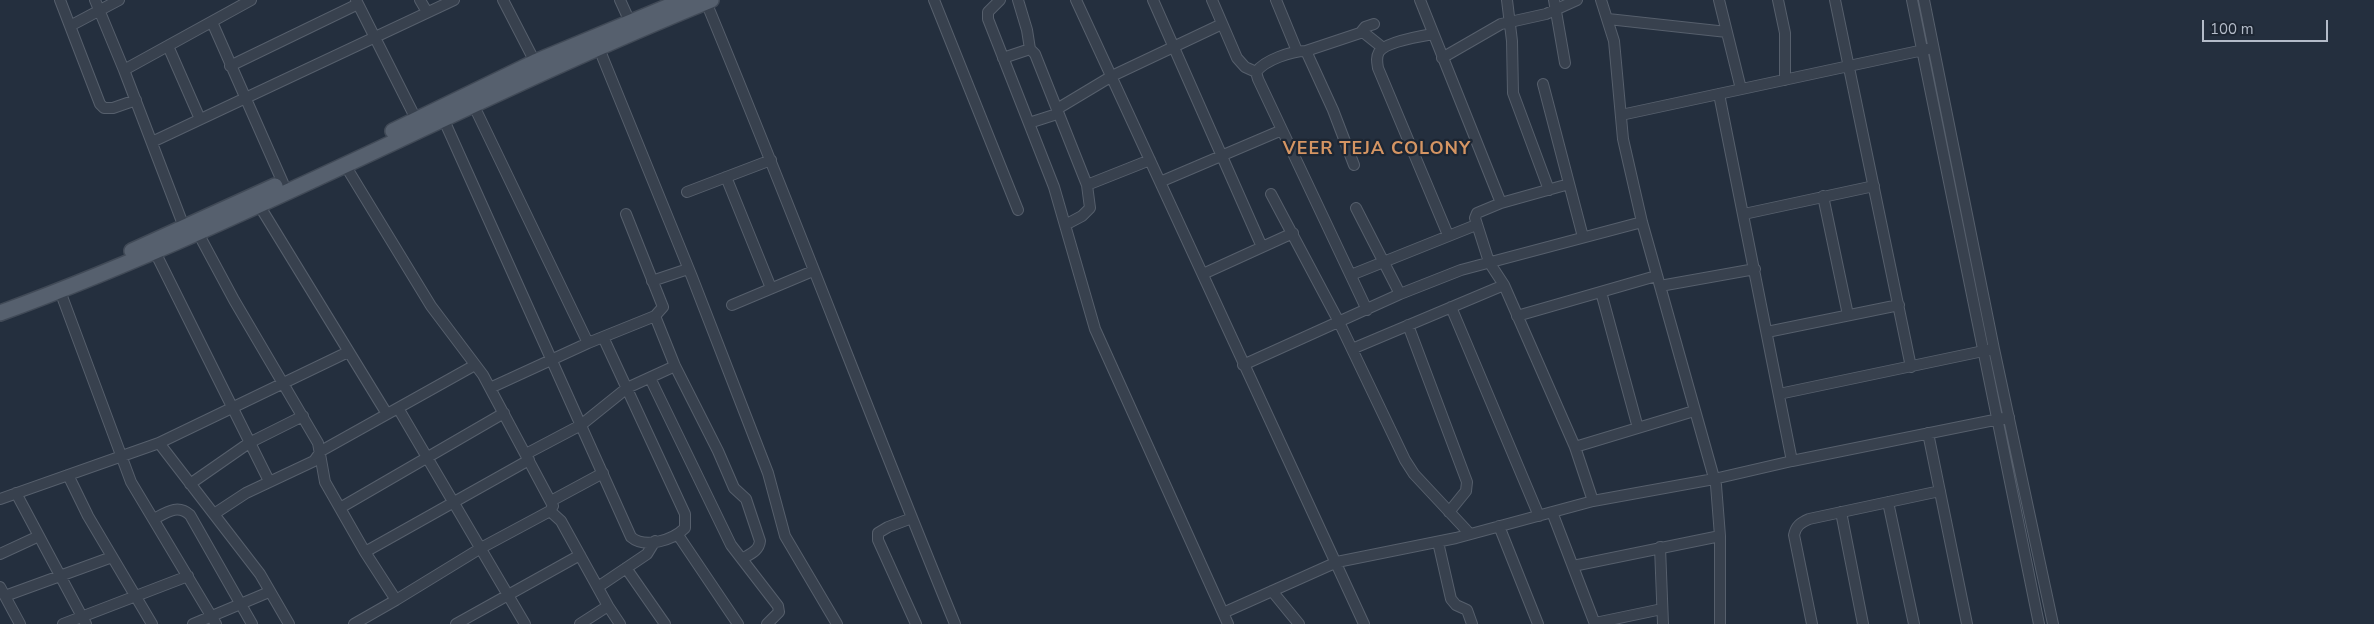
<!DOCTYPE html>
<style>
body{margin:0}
#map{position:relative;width:2374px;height:624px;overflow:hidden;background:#242f3e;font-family:"Nunito Sans",sans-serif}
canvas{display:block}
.scale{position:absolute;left:2202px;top:20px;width:126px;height:22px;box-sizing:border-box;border:2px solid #b4bcc9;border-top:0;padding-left:6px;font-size:15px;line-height:18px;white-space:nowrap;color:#b4bcc9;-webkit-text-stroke:4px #1d2633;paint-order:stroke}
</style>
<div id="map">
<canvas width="2374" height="624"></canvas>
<div class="scale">100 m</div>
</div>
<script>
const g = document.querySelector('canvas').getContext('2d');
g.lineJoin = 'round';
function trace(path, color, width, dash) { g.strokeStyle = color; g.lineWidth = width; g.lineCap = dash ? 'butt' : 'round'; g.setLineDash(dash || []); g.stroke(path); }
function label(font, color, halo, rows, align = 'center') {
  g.font = font + ' "Nunito Sans",sans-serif'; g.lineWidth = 4.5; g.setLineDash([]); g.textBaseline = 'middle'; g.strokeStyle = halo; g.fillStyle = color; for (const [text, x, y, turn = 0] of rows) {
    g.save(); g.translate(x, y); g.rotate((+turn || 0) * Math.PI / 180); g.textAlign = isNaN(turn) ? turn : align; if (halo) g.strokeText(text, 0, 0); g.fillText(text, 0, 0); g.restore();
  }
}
const street = new Path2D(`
 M60,0L100,104L104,108H113L136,100
 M95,0L124,70L184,227
 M356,0L416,119
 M420,0L427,12
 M503,0L535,62
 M620,0L630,22
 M934,0L1018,210
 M1000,0L988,12V19L1054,187L1095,329L1228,624
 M1018,0L1027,30L1030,49
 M1076,0L1364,624
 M1153,0L1262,247
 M1212,0L1237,58L1245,67L1256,72
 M1276,0L1297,51
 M1420,0L1501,203
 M1507,0L1512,41L1513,93L1549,190
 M1554,0L1565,63
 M1601,0L1614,41L1623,139L1642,222L1716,485L1720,536V624
 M1719,0L1741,89
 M1778,0L1785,33V80
 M1835,0L1911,367
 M1912,0L2039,624
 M1924,0L1994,349L2053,624
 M706,2C792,209 870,417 955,624
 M1608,19L1727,32
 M212,22L283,183
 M70,26L119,0
 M1361,32L1365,27L1374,24
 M1433,34C1421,36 1385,42 1379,52C1376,57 1377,62 1378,68L1448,235
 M168,46L200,119
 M598,46L692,277L768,473L785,536L837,624
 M1306,51L1363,32L1383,48
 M1003,58L1030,49L1035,54L1087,185L1090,208L1082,216L1065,225
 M1442,58L1501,24L1546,14L1577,0
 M230,66L358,4
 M124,70L251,0
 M1543,84L1583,237
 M1719,94L1792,461
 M473,104L588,343
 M1621,115L1928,49
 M443,118L631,537C645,549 673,540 685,528V514L603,337
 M1029,123L1057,114V109L1112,76L1222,24
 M152,142L454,0
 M345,165L431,306L483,375L553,506L550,511L481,548L396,600
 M1354,165L1333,110L1306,51C1291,51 1265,60 1256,72L1258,79L1367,310
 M726,177L771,288
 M1160,182L1282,130
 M1569,184L1501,203L1477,213L1475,218L1489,262L1504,285L1575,447L1593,501
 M1087,185L1150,160
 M687,192L771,160
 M1271,194L1339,322L1405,460L1414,474L1470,534
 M1823,196L1848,315
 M259,205L387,414
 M1356,208L1400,294
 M1744,214L1874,186
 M198,233L234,300L318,443L325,482L365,552L396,600L354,624
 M155,252L268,479
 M1203,274L1293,233
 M1351,275L1476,225
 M652,281L688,269
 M1660,286L1755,269
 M60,291L131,482L216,624
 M1601,292L1638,428
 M732,305L813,271
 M1451,307L1539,516
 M655,316L675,366L718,451L734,488L746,499L760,541C759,551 750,554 742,559
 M1517,316L1656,276
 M1408,325L1467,482L1466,491L1449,512
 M1767,332L1899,305
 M1352,349L1504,285
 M1243,365L1400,294L1461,270L1642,222
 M650,378L731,545L778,606L779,612L767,624
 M490,388L588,343L655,316L663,307L626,214
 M1779,394L1988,350
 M398,408L525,624
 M1928,433L1967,624
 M159,443L260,574L289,624
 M1575,447L1694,411
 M526,454L581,425L627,388L675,366
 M68,475L88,516L152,624
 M190,484L249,443L303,416
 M16,493L86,624
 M0,499L159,443L348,352
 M551,501L603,473
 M1888,502L1914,624
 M340,508L504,413
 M550,511L561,521L608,606L620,624
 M1552,512L1595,624
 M1841,512L1863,624
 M214,514L246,493L314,461L321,451L475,365
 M912,518L888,527L878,533V540L916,624
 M154,519C167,512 178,504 190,515L252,624
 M1499,526L1538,624
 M678,535L738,624
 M1438,542L1451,599L1456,605L1467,610L1472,624
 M1660,547L1663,624
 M365,552L529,460
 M0,554L39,536
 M1573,566L1720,536
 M626,568L665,624
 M0,587L20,624
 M598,587L647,554L655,541
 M1272,591L1299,624
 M5,596L112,557
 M1223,613L1337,562L1456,538L1593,501L1714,479L1792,461L2009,417
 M1595,623L1662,609
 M63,624L188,576
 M193,624L269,592
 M456,624L580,555
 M580,624L608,606
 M1812,624L1794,535C1796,526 1800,523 1809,519L1940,491`);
const primary = new Path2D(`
 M393,131L535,62L684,0
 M132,251L275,186
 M0,313C244,224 471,97 711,0`);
const districtNames = [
 ["VEER TEJA COLONY",1377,150]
];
trace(street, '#565f6c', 12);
trace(primary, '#414a57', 18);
trace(street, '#38414e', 10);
trace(primary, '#56606e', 15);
g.letterSpacing = '1px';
label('bold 18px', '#d59563', '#1d2633', districtNames);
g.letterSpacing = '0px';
</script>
